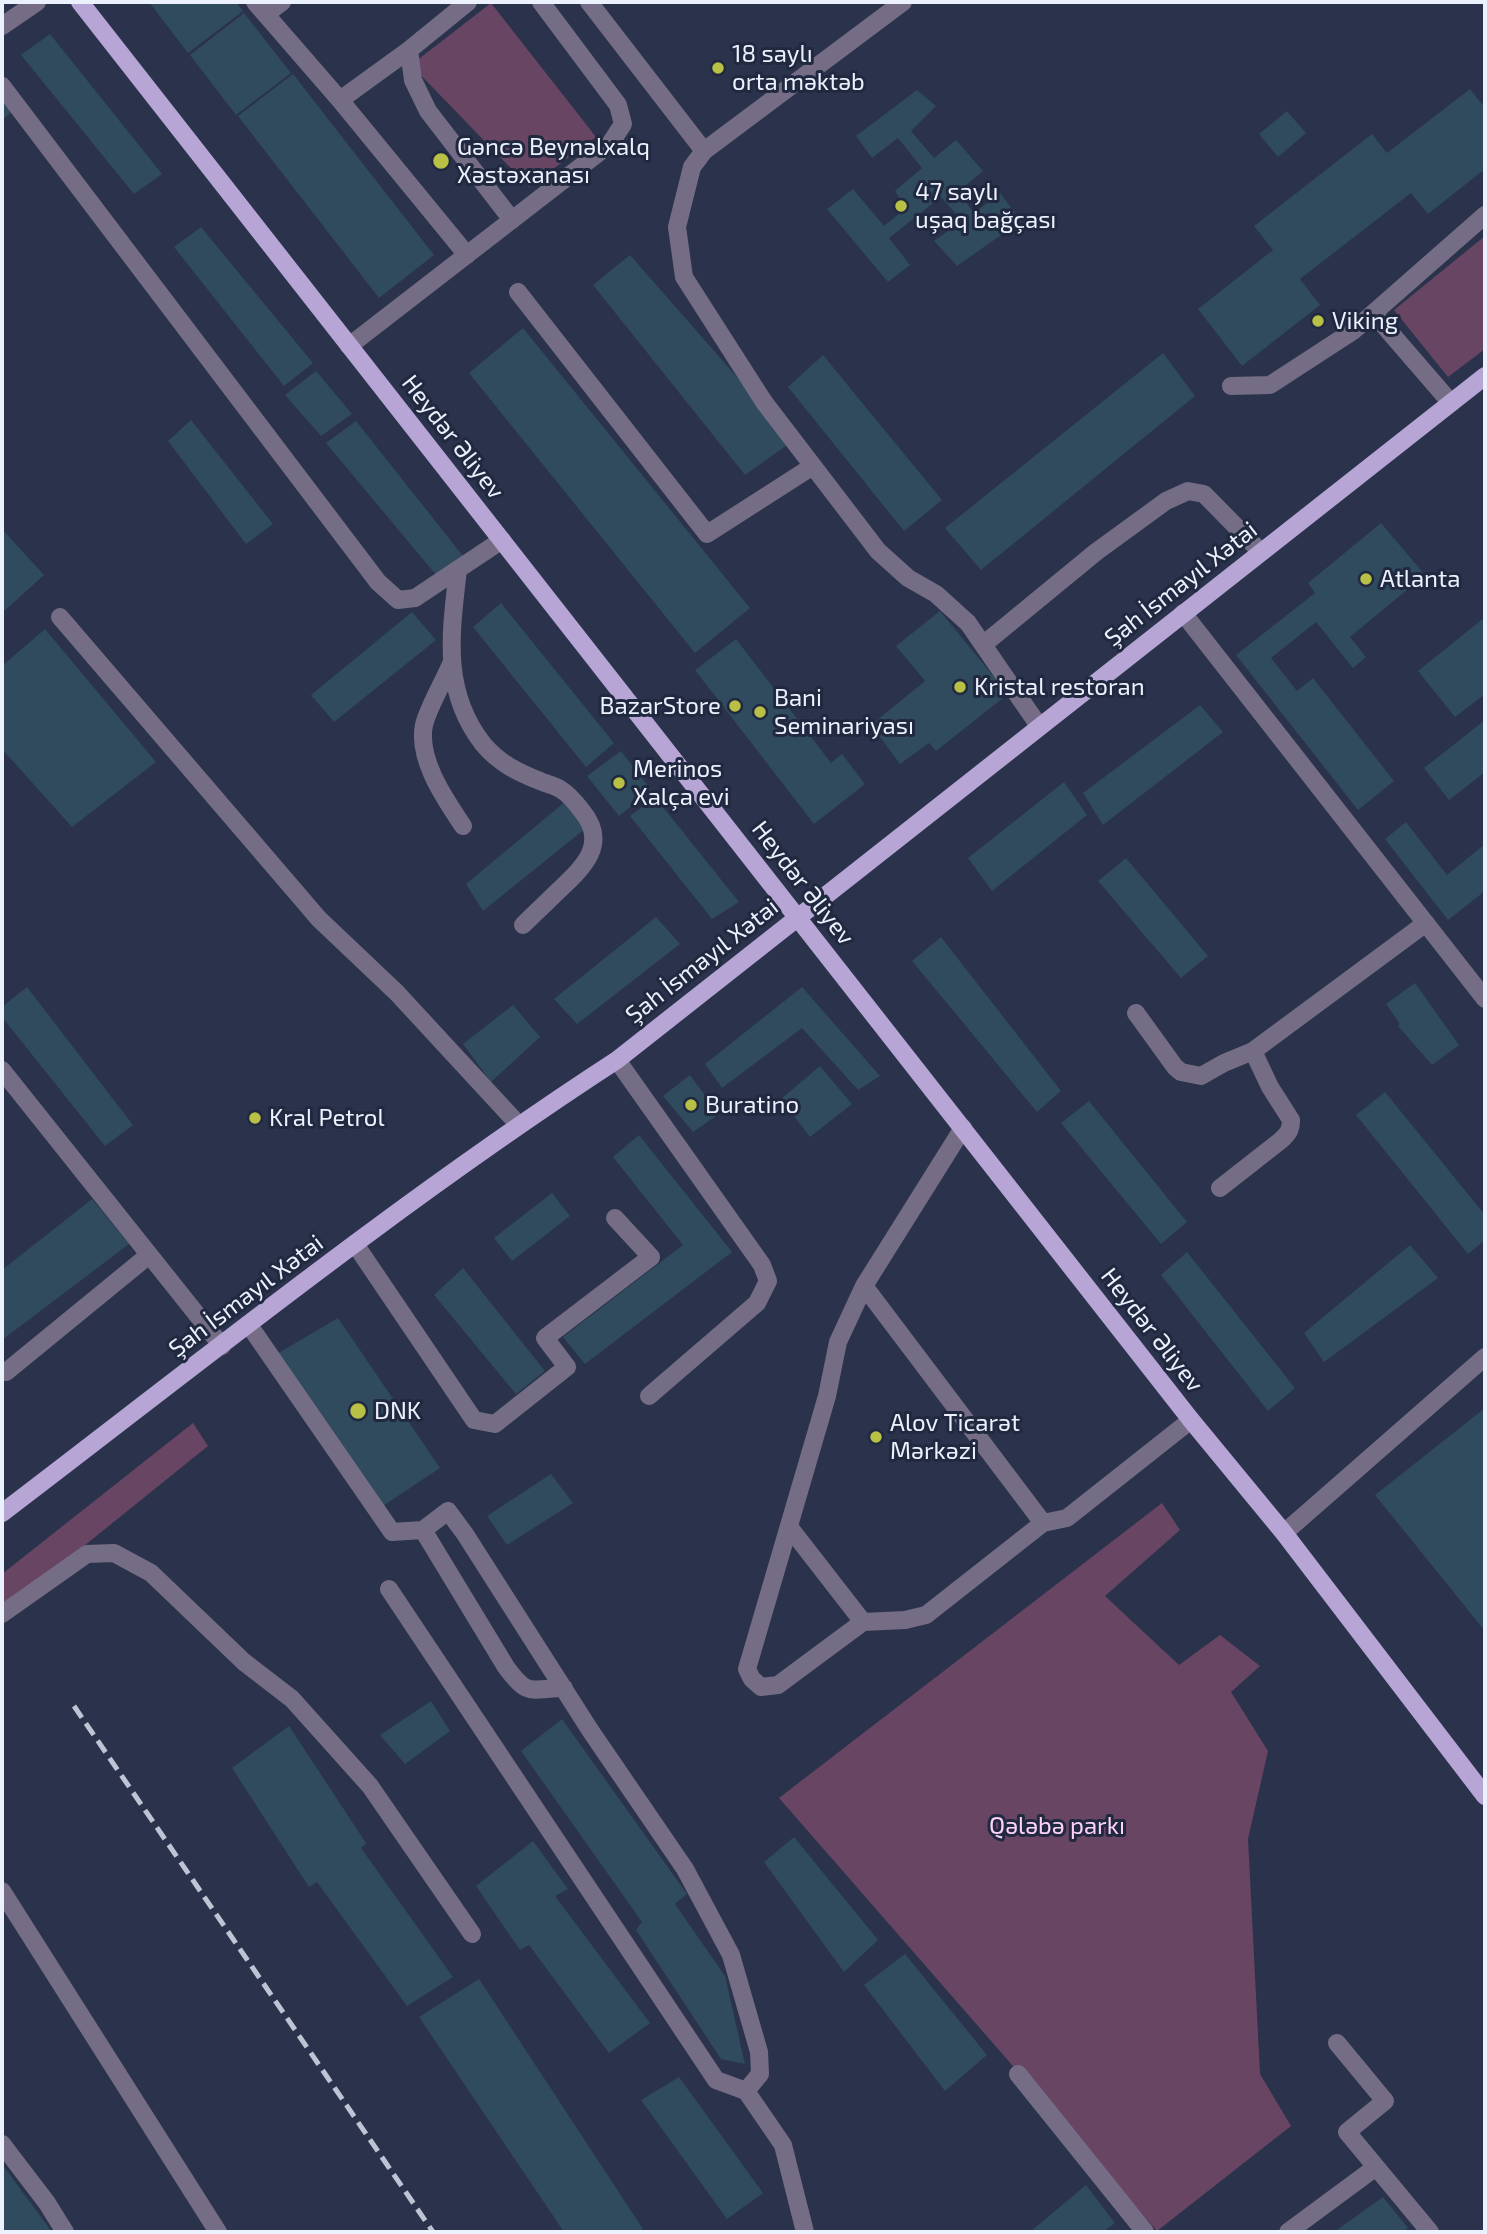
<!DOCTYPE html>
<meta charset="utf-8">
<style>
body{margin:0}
#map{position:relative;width:1487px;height:2234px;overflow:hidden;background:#2a334b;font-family:"Exo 2",sans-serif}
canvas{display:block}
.frame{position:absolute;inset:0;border:4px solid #ecf1fe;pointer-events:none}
</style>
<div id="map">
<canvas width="1487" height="2234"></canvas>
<div class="frame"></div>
</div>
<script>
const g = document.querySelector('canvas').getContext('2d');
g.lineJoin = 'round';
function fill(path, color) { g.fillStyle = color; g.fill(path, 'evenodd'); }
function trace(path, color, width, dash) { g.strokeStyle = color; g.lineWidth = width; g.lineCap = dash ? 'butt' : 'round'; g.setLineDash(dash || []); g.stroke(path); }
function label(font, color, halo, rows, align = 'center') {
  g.font = font + ' "Exo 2",sans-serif'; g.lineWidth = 6; g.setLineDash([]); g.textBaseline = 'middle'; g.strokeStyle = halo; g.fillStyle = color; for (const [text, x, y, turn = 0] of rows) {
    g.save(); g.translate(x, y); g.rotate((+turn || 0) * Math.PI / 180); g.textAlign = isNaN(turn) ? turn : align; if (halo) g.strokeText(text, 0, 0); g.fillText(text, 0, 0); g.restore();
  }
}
const green = new Path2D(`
 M491,3L596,137L529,187L411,65Z
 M1485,236V349L1448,377L1394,310Z
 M193,1423L208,1446L2,1612V1574Z
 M1162,1503L1180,1530L1105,1596L1179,1665L1220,1635L1260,1666L1231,1692L1268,1751L1248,1839L1260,2074L1291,2126L1157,2231L779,1798Z`);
const building = new Path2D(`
 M149,2H236L243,11L188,53Z
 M244,13L291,73L236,115L190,55Z
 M50,34L162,174L134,194L21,55Z
 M293,74L434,255L379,298L238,116Z
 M1470,89L1485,108V169L1428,214L1411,193L1300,279L1320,305L1242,366L1198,309L1273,250L1254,226L1372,134L1387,153Z
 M917,90L936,106L911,131L934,158L956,140L983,171L958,192L974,213L1000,193L1021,221L957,266L934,241L962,221L941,197L889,238L910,265L888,282L827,209L853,189L884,226L906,208L895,191L922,168L898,138L872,158L856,136Z
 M2,97L13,111L2,120Z
 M1287,111L1306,133L1278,157L1259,134Z
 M201,227L313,363L284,386L174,247Z
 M630,255L793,441L745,475L593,285Z
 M523,328L750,608L695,653L469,373Z
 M1163,353L1195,396L981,570L945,528Z
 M823,355L942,500L904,531L788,387Z
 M316,371L352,414L321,436L285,395Z
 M191,420L273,524L246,544L168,441Z
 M356,421L463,556L437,576L326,443Z
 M1381,523L1425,575L1350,637L1366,657L1353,668L1316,622L1271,658L1297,691L1313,678L1394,781L1358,810L1236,655L1315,593L1308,583Z
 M2,529L44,575L2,613Z
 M501,603L614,743L586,767L473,627Z
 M940,611L1008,694L936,751L929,743L900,764L871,725L925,681L896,646Z
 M412,612L436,640L334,722L311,695Z
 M1485,617V694L1455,717L1418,671Z
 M45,629L156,762L72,827L2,749V666Z
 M736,639L831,763L842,754L865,784L814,824L695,670Z
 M1200,705L1223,732L1103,825L1083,793Z
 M1485,720V772L1449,800L1424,768Z
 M621,751L651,790L619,816L587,776Z
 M1064,782L1087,815L992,891L968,858Z
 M655,797L739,902L712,919L630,816Z
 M566,801L586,828L483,911L466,884Z
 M1406,822L1447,875L1485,844V891L1448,920L1385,839Z
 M1126,858L1208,956L1181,978L1098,881Z
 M656,917L680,944L577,1024L554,999Z
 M941,937L1061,1091L1037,1112L912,961Z
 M1415,983L1459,1045L1432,1065L1398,1026L1400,1024L1386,1004Z
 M27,987L133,1125L105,1146L2,1017V1007Z
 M802,987L880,1076L858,1090L802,1028L722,1088L705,1064Z
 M513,1005L540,1037L491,1082L463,1044Z
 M820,1066L852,1104L810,1137L781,1099Z
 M690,1075L719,1114L693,1132L663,1096Z
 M1385,1092L1485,1215V1240L1468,1254L1356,1115Z
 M1089,1101L1187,1222L1161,1244L1061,1123Z
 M639,1135L732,1252L585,1364L563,1337L683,1245L613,1157Z
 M552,1193L570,1216L512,1261L494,1238Z
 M92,1199L129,1244L2,1340V1270Z
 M1410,1245L1438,1278L1324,1362L1304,1333Z
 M1187,1252L1295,1388L1268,1411L1161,1275Z
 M463,1268L545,1371L516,1394L434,1295Z
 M338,1318L440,1468L383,1506L275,1355Z
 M1485,1408V1631L1375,1495Z
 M551,1474L573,1503L507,1545L487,1516Z
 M431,1701L450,1731L405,1764L380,1735Z
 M562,1719L687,1894L675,1904L725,1976L745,2064L721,2059L636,1930L642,1922L521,1751Z
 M289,1726L366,1843L361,1848L453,1977L407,2006L317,1882L309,1887L232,1768Z
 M794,1837L878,1940L844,1972L764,1862Z
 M533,1841L568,1889L555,1896L650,2023L609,2053L529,1945L520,1950L476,1886Z
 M905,1954L987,2055L945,2091L864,1985Z
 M479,1979L643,2229L638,2232H564L419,2017Z
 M679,2077L763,2193L727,2219L641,2100Z
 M2,2164L52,2232H5L2,2228Z
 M1086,2185L1115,2223L1103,2232H1030Z
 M1383,2197L1408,2228L1402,2232H1334Z`);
const minor = new Path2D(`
 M255,2L340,100L467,255
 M468,2L409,50L413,80L428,111L512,220
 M589,2L704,151
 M903,2L704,151L692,167L677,227L684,277L764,402L878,551L908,578L936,594L968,623L1039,726
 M266,14L282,2
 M2,26L37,2
 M2,86L378,582L398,600L415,598L502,540
 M340,100L409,50
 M518,292L707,534L813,466
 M1374,314L1451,403
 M349,346L610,144L623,124L618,105L541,2
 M1231,386L1270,385L1353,331L1485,215
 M458,569C451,632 441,690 483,744C499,763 517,772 540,781C546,784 554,785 560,789C569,794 576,803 582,811C610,845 581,869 557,892C546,903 534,914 523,925
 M1183,613L1485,999
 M60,617L319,919L397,993L518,1124
 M984,644L1096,552L1166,501L1188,491L1204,494L1261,552
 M451,664C444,681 428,708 424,725C417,759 445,799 463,826
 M1136,1013L1175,1067L1181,1072L1201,1076L1224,1063L1253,1051L1426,923
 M617,1060L762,1265L768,1281L757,1303L649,1396
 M2,1070L222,1346
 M963,1128L864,1286L838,1342L827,1396L747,1669L752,1679L761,1687L778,1685L863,1622L905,1620L926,1615L1043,1523L1067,1518L1191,1420
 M1220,1188L1280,1141C1288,1134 1291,1130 1291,1120L1270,1087L1253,1051
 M355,1244L474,1420L495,1424L567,1367L545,1338L651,1257L615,1218
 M864,1286L1043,1523
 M249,1325L392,1532L423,1530L448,1511L465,1534L590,1730L685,1869L731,1955L759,2052L760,2074L746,2091L716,2080L389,1589
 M6,1372L149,1255
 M790,1528L863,1622
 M423,1530L506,1667C528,1697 529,1689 564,1688
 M1284,1533L1485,1357
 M2,1614L87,1554L114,1553L151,1573L244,1662L292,1699L370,1786L472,1934
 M2,1891L218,2232
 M1337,2043L1385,2101L1347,2132L1430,2232
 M1018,2074L1145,2232
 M746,2091L783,2145L805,2232
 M2,2144L47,2203L65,2232
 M1288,2232L1376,2167`);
const major = new Path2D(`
 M80,2L1191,1420L1284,1533L1485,1796
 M2,1513C204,1359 403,1199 617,1060L1485,376`);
const rail = new Path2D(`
 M74,1706L433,2232`);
const markers = [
 [718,68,7,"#b9c046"],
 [441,161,9,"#b9c046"],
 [901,206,7,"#b9c046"],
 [1318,321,7,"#b9c046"],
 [1366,579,7,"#b9c046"],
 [960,687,7,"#b9c046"],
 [735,706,7,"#b9c046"],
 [760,712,7,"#b9c046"],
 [619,783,7,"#b9c046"],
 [691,1105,7,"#b9c046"],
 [255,1118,7,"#b9c046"],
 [358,1411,9,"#b9c046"],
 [876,1437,7,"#b9c046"]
];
const poiNames = [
 ["18 saylı",732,54],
 ["orta məktəb",732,82],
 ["Gəncə Beynəlxalq",457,147],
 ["Xəstəxanası",457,175],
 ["47 saylı",915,192],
 ["uşaq bağçası",915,220],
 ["Viking",1332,321],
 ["Atlanta",1380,579],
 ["Kristal restoran",974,687],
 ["Bani",774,698],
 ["Seminariyası",774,726],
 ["BazarStore",721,706,"right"],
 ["Merinos",633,769],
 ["Xalça evi",633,797],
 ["Buratino",705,1105],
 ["Kral Petrol",269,1118],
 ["DNK",374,1411],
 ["Alov Ticarət",890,1423],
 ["Mərkəzi",890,1451]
];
const streetNames = [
 ["Heydər Əliyev",453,437,52],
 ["Şah İsmayıl Xətai",1181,584,-38],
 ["Heydər Əliyev",803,883,52],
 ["Şah İsmayıl Xətai",702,961,-38],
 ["Şah İsmayıl Xətai",246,1296,-37],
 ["Heydər Əliyev",1152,1330,52]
];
const parkNames = [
 ["Qələbə parkı",1057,1826]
];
fill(green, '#694564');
fill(building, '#2f4b5d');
trace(minor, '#756d85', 18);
trace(major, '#b6a5d5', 18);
trace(rail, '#bec4d4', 5, [14, 7]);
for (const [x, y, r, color] of markers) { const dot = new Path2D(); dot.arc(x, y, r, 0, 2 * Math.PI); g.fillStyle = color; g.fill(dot); trace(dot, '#212940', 2.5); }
label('24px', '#ecf1fe', '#212940', poiNames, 'left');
label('24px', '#ecf1fe', '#212940', streetNames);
label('24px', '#fdd2f6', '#212940', parkNames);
</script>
